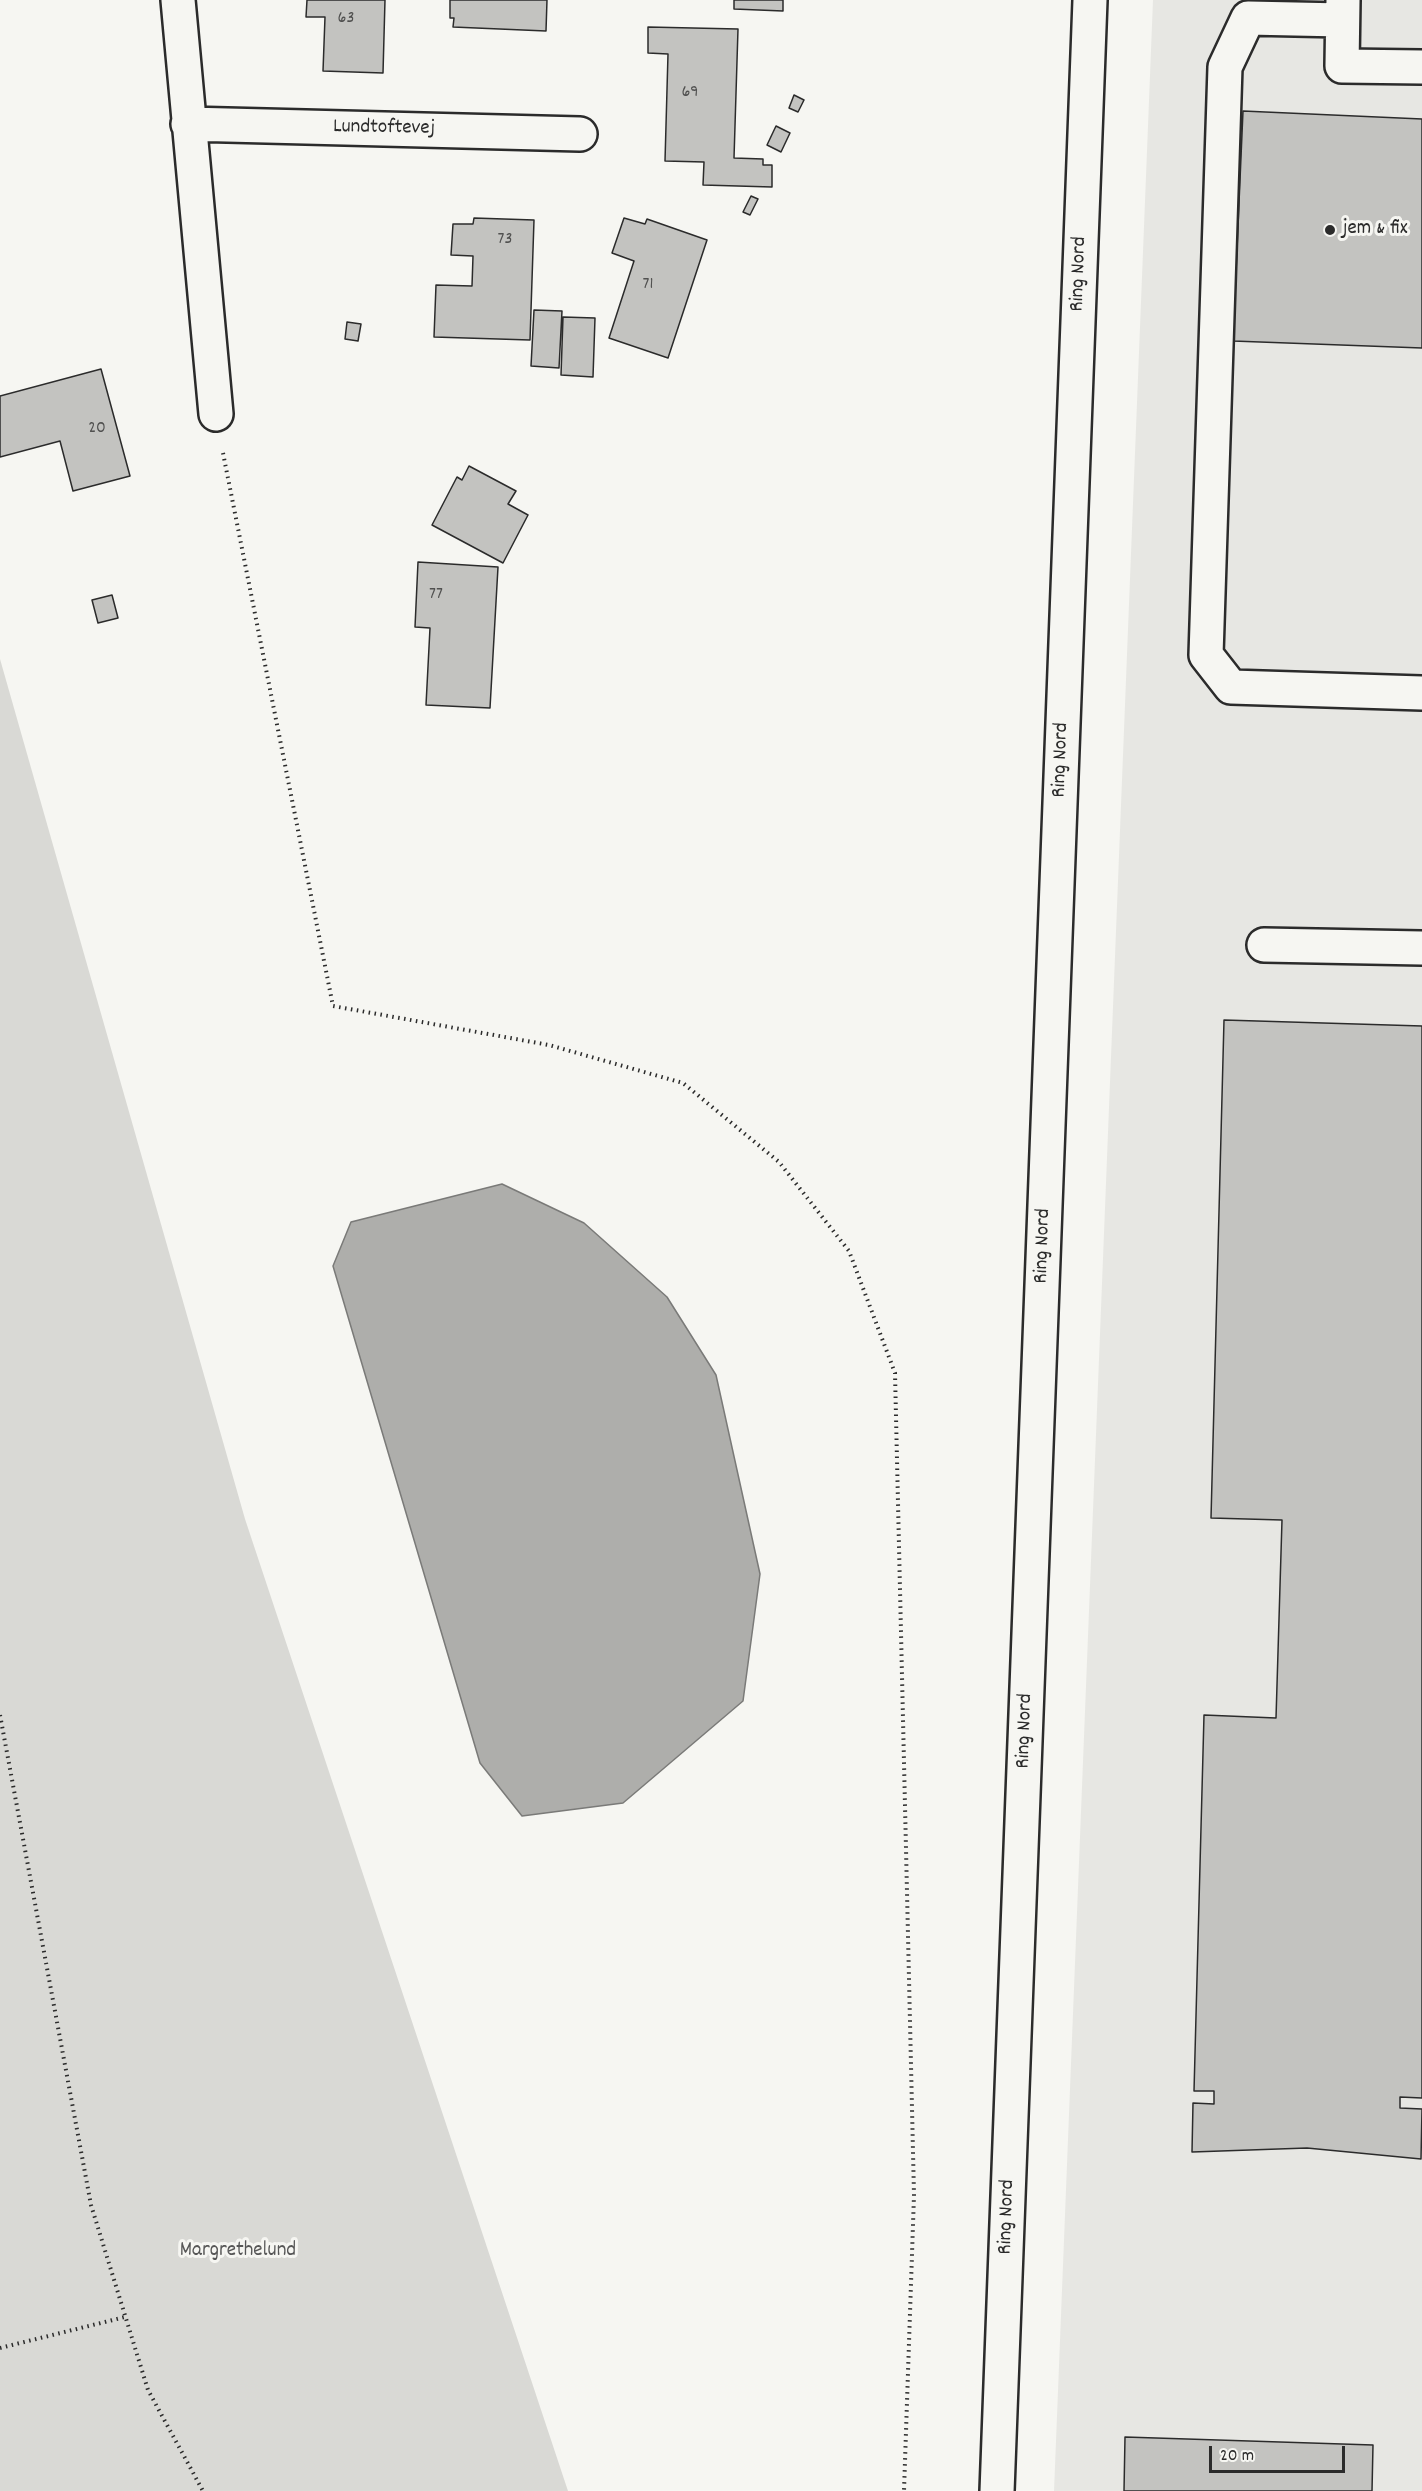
<!DOCTYPE html>
<style>
body{margin:0}
#map{position:relative;width:1422px;height:2491px;overflow:hidden;background:#f6f6f2;font-family:Dekko,sans-serif}
canvas{display:block}
.scale{position:absolute;left:1209px;top:2446px;width:136px;height:27px;box-sizing:border-box;border:3px solid #2b2b2b;border-top:0;padding-left:8px;font-size:18px;line-height:21px;white-space:nowrap;color:#2b2b2b;-webkit-text-stroke:4px #f6f6f2;paint-order:stroke}
</style>
<div id="map">
<canvas width="1422" height="2491"></canvas>
<div class="scale">20 m</div>
</div>
<script>
const g = document.querySelector('canvas').getContext('2d');
g.lineJoin = 'round';
function fill(path, color) { g.fillStyle = color; g.fill(path, 'evenodd'); }
function trace(path, color, width, dash) { g.strokeStyle = color; g.lineWidth = width; g.lineCap = dash ? 'butt' : 'round'; g.setLineDash(dash || []); g.stroke(path); }
function label(font, color, halo, rows, align = 'center') {
  g.font = font + ' Dekko,sans-serif'; g.lineWidth = 6; g.setLineDash([]); g.textBaseline = 'middle'; g.strokeStyle = halo; g.fillStyle = color; for (const [text, x, y, turn = 0] of rows) {
    g.save(); g.translate(x, y); g.rotate((+turn || 0) * Math.PI / 180); g.textAlign = isNaN(turn) ? turn : align; if (halo) g.strokeText(text, 0, 0); g.fillText(text, 0, 0); g.restore();
  }
}
const built = new Path2D(`
 M1153,0H1422V2491H1054Z`);
const green = new Path2D(`
 M0,659L245,1519L568,2491H0Z`);
const water = new Path2D(`
 M502,1184L584,1223L667,1297L716,1375L760,1574L743,1701L623,1803L522,1816L480,1763L333,1266L351,1222Z`);
const building = new Path2D(`
 M307,0H385L383,73L323,71L325,17H306Z
 M450,0H547L546,31L453,27L454,18H450Z
 M734,0H783V11L734,9Z
 M648,27L738,29L734,158L763,159V165H772V187L703,185L704,162L665,161L668,54L648,53Z
 M794,95L804,100L798,112L789,108Z
 M1243,111L1422,119V348L1233,341Z
 M776,126L790,133L781,152L767,145Z
 M751,196L758,199L750,215L743,212Z
 M474,218L534,220L530,340L434,337L436,285L472,286L473,256L451,255L453,224H473Z
 M624,218L645,224L647,219L707,240L668,358L609,338L634,261L612,253Z
 M534,310L562,311L559,368L531,366Z
 M563,317L595,318L593,377L561,375Z
 M347,322L361,324L358,341L345,339Z
 M101,369L130,476L73,491L60,441L0,457V396Z
 M469,466L516,491L508,504L528,515L503,563L432,525L457,477L462,480Z
 M418,562L498,567L490,708L426,705L430,628L415,627Z
 M112,595L118,618L98,623L92,600Z
 M1224,1020L1422,1026V2098L1400,2097V2108L1422,2109L1421,2159L1307,2148L1192,2152L1193,2103L1214,2104V2091H1194L1204,1715L1276,1718L1282,1520L1211,1518Z
 M1125,2437L1373,2445L1372,2491H1124Z`);
const path = new Path2D(`
 M223,453L333,1006L549,1045L683,1083L779,1162L849,1251L895,1373L914,2195L904,2491
 M0,1715L91,2205L148,2390L203,2491
 M0,2348L125,2317`);
const minor = new Path2D(`
 M178,0L216,414
 M1343,0L1342,66L1422,67
 M1342,20L1248,18L1225,67L1206,655L1231,687L1422,693
 M188,124L580,134
 M1264,945L1422,948`);
const major = new Path2D(`
 M997,2491L1090,0`);
const markers = [
 [1330,230,6,"#2b2b2b"]
];
const numberNames = [
 ["63",346,20],
 ["69",690,94],
 ["73",505,241],
 ["71",648,286],
 ["20",97,430],
 ["77",436,596]
];
const streetNames = [
 ["Lundtoftevej",384,129,1],
 ["Ring Nord",1080,274,-88],
 ["Ring Nord",1062,760,-88],
 ["Ring Nord",1044,1246,-88],
 ["Ring Nord",1026,1731,-88],
 ["Ring Nord",1008,2217,-88]
];
const poiNames = [
 ["jem & fix",1342,230]
];
const parkNames = [
 ["Margrethelund",238,2252]
];
fill(built, '#e7e7e3');
fill(green, '#d9d9d5');
fill(water, '#aeaeab');
trace(water, '#7a7a78', 1.5);
fill(building, '#c3c3c0');
trace(building, '#2b2b2b', 1.5);
trace(minor, '#2b2b2b', 38);
trace(major, '#2b2b2b', 38);
trace(path, '#2b2b2b', 4, [1.5, 4.5]);
trace(minor, '#f6f6f2', 33);
trace(major, '#f6f6f2', 33);
for (const [x, y, r, color] of markers) { const dot = new Path2D(); dot.arc(x, y, r, 0, 2 * Math.PI); g.fillStyle = color; g.fill(dot); trace(dot, '#f6f6f2', 2); }
label('18px', '#515150', null, numberNames);
label('21px', '#2b2b2b', '#f6f6f2', streetNames);
label('21px', '#2b2b2b', '#f6f6f2', poiNames, 'left');
label('21px', '#565656', '#f6f6f2', parkNames);
</script>
